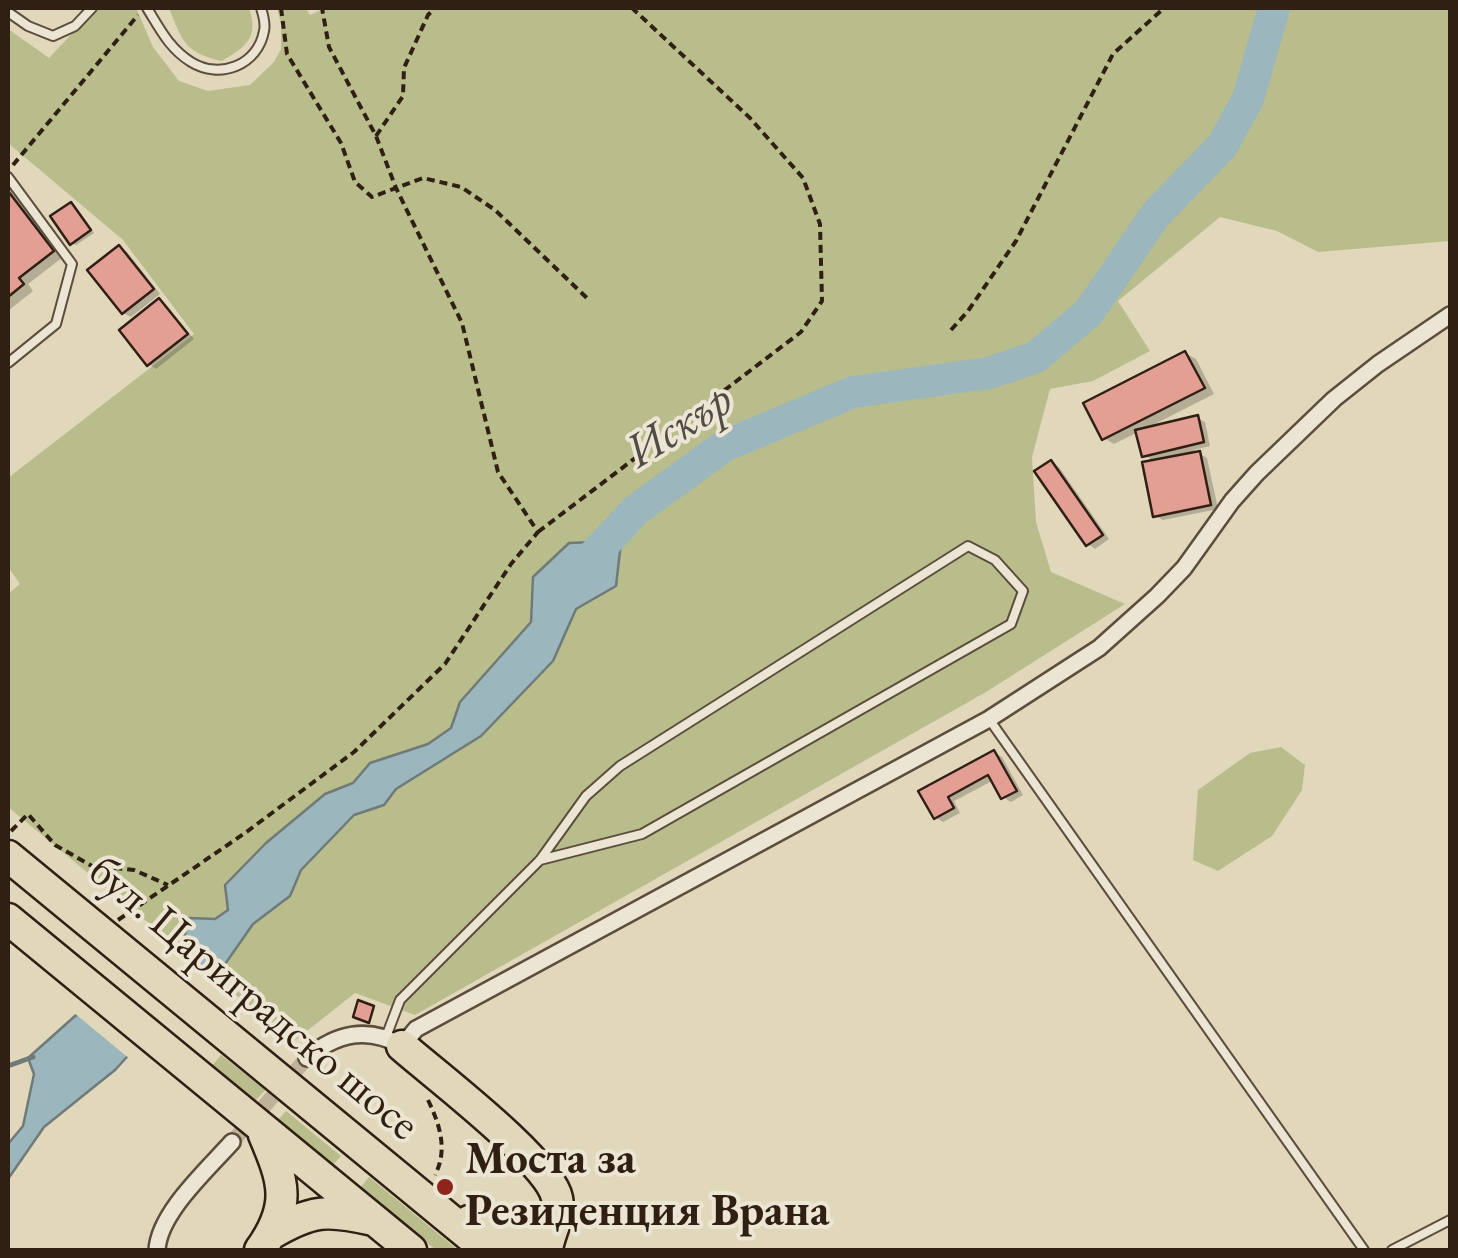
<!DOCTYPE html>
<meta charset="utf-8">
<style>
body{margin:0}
#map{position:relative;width:1458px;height:1258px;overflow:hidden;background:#e1d7bb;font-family:"EB Garamond",serif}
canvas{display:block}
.frame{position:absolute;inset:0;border:10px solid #301f13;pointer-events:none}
</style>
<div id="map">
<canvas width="1458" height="1258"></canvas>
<div class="frame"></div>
</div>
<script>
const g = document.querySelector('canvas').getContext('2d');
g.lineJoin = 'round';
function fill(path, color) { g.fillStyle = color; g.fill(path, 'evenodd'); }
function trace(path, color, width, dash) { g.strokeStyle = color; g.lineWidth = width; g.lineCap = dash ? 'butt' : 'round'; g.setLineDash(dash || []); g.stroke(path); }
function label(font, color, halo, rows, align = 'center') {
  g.font = font + ' "EB Garamond",serif'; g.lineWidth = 8; g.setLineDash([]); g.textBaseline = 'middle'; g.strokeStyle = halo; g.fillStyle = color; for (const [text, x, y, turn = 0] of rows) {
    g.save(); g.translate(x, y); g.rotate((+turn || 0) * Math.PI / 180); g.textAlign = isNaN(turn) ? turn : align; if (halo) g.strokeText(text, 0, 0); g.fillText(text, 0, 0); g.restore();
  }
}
const green = new Path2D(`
 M96,8H136L153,47L179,81L208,91L250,85L274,62L281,49V24L277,8H306L310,15L326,8H1450V241L1318,252L1277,231L1220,217L1118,301L1150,351L1093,381L1050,389L1032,457L1036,522L1051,572L1125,604L986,692L415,1015L355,993L293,1042L8,807V594L20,584L8,567V478L194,334L123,240L8,143V29L49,58Z
 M169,8H249C259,37 247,46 222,61C185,53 182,41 169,8Z
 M1281,747L1305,765L1302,790L1272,836L1218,871L1193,860L1198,790L1250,753Z
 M221,1055L265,1090L255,1101L211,1067Z
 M286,1111L341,1156L332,1166L277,1121Z
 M369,1177L458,1250H436L360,1188Z`);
const water = new Path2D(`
 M623,524L616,586L576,609L553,661L481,736L396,789L384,805L354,815L301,870L290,896L253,924L223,967L189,989L115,1070L44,1127L8,1179V1144L23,1126L34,1074L28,1058L75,1016L142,986L183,942L189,918L215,919L228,910L225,885L266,843L325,794L353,783L370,763L428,744L451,728L460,702L531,622L533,577L569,543L594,542Z`);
const pier = new Path2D(`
 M174,945L214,979L193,992L131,1060L73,1012L139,982Z`);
const shadow = new Path2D(`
 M8,187L63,257L28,284L33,291L8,311Z
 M72,205L76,207L94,233L76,245L72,243Z
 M119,248L127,252L160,294L131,317L123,313Z
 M159,301L167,306L194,339L156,369L149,364Z
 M1185,353L1196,359L1214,394L1147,428L1197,418L1205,422L1210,446L1193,450L1207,458L1218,509L1163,520L1155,515L1156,462L1144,455L1138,432L1114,444L1104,438Z
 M1051,463L1059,467L1109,539L1095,549L1088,544Z
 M994,753L1002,757L1023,795L1011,802L1003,797L994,780L954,801L960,813L943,822L935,817L921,792Z`);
const stream = new Path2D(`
 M8,1066L33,1057`);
const river = new Path2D(`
 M593,556L636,510L724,446L853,392L989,373L1036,357L1089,312L1156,214L1222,146L1248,99L1274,8`);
const building = new Path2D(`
 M8,191L54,251L19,278L24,284L8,297Z
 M71,202L91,230L70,245L50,216Z
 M119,245L154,289L122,314L87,270Z
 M159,298L188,334L147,366L119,330Z
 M1185,351L1205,388L1102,440L1083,403Z
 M1198,415L1204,442L1142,457L1135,430Z
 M1200,451L1211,505L1153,517L1142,462Z
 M1051,460L1103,535L1086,546L1034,471Z
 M994,750L1017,791L1001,799L988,775L948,797L954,808L934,819L918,791Z
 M358,1000L374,1006L369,1023L353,1017Z`);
const streetTunnel = new Path2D(`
 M232,1142L307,1058`);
const path = new Path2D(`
 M281,8L287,54L341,143L355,182L372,197L423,178L461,187L495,210L588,299
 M376,136L403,96L404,68L428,15L435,8
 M13,165L138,15
 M951,330L968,311L1016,241L1113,54L1164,8
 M538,532L801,332L822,301L820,224L803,178L750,118L632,8
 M11,831L28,814L55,845L92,866L134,870L168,885
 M118,920L245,833L354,752L445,664L511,564L538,532L498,472L462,323L396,188L376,136L329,47L322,8
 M428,1100C440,1125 448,1150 435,1175`);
const lane = new Path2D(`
 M147,8C160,29 169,48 191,62C220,80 258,65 264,31C266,23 263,15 261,8
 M8,12L28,26L53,36L75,26L92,8
 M8,177L72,264L56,324L8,363
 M989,719L1364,1250
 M386,1037L400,1000L540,860L586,796L620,766L968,546L995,560L1023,591L1011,624L642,834L540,860
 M1392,1250L1450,1220`);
const street = new Path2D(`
 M307,1058C336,1033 368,1026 402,1046L416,1029L989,719L1099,648L1157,596L1184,568L1232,501L1257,473L1334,399L1378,364L1450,315
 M157,1250C159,1213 207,1170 232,1142`);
const highway = new Path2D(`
 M8,856L487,1250
 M8,919L411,1250
 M402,1046C434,1074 550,1162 557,1198C561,1217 549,1232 547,1250
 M469,1221C503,1239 512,1251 549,1234
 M271,1234C312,1210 326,1209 373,1220
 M260,1250C292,1205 284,1182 264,1135`);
const markers = [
 [445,1187,10,"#8f2418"]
];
const streetNames = [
 ["бул. Цариградско шосе",253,999,40]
];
const poiNames = [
 ["Моста за",465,1161],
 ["Резиденция Врана",465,1213]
];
const waterNames = [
 ["Искър",680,427,-32]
];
fill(green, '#b9bd8c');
fill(water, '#9bb6bc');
trace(water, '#707a78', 2.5);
fill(pier, '#e1d7bb');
fill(shadow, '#0003');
trace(stream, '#707a78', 5);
trace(river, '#9bb6bc', 32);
fill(building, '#e49f94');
trace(building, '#301f13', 2.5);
trace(streetTunnel, '#beb299', 15, [15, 8]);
trace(lane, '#5c4d3d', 12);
trace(street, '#5c4d3d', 20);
trace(highway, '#301f13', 35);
trace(path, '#301f13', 4, [8, 5]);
trace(lane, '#ece5d3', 8);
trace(street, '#ece5d3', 15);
trace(highway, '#e1d7bb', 30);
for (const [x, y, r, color] of markers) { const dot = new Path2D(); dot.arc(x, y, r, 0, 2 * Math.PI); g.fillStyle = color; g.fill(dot); trace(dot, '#ece5d3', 4); }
label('45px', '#301f13', '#ece5d3', streetNames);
label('bold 45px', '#301f13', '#ece5d3', poiNames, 'left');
label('italic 48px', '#504c46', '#ece5d3', waterNames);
</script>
